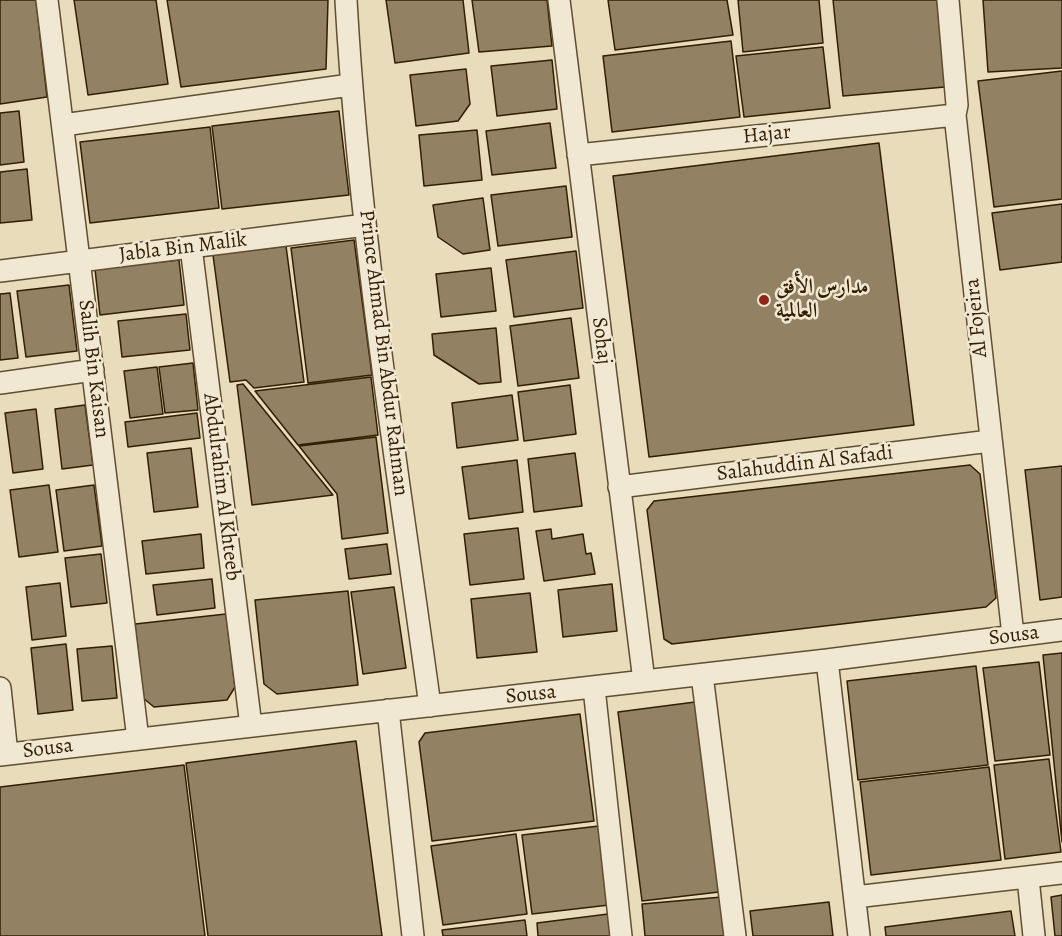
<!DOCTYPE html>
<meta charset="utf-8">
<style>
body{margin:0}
canvas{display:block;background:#e9dcbb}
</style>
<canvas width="1062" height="936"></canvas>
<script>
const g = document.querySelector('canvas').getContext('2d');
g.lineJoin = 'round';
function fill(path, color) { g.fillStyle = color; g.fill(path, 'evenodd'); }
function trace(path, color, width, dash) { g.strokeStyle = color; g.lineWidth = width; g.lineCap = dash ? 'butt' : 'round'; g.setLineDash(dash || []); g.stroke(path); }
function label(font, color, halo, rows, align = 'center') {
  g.font = font + ' Alegreya,Amiri,serif'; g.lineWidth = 5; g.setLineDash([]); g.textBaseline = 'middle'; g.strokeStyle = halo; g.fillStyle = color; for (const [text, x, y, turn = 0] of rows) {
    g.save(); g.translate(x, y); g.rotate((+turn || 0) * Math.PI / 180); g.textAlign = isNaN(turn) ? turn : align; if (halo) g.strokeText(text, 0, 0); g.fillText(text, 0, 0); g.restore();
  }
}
const building = new Path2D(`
 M0,0H36L47,97L0,104Z
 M74,0H156L168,84L88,95Z
 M167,0H328L326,69L181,87Z
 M386,0H463L469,53L395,63Z
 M472,0H547L552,46L479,52Z
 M608,0H727L733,35L615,50Z
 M738,0H819L823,43L743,52Z
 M833,0H937L945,87L843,96Z
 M983,0H1062V68L988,72Z
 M731,41L740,117L612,132L603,56Z
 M823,47L830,108L744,117L736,56Z
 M552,60L557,109L497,116L491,66Z
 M466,69L470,104L458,121L416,126L410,75Z
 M1062,71V199L994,207L978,81Z
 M19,111L24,162L0,165V113Z
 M339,111L349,195L222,209L212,126Z
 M550,123L556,168L492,175L486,131Z
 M210,127L219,208L90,223L80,142Z
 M477,130L482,180L424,186L419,135Z
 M879,143L914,425L649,457L613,176Z
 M27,169L32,220L0,223V172Z
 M566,186L572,237L498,246L491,195Z
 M483,198L490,250L463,254L438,237L433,205Z
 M1062,204V262L1000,270L992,213Z
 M354,240L372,375L308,383L291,248Z
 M286,246L304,382L254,388L246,380L230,382L213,255Z
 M576,251L583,308L514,317L506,260Z
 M179,260L184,305L100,315L95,269Z
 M491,268L496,311L441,317L436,274Z
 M69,285L77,351L26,357L17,291Z
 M10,293L18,358L0,360V294Z
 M186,314L190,350L122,357L118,321Z
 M571,318L579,378L518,386L510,326Z
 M496,328L501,382L479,384L434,355L432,334Z
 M193,363L198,410L165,413L159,367Z
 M157,367L163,414L130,418L124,371Z
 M371,377L378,435L298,445L255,391Z
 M243,384L333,495L252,505L237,385Z
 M570,385L576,434L524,441L518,392Z
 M512,395L518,440L457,448L452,403Z
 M85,405L93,465L62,469L55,409Z
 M36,409L43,469L13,473L5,413Z
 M197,413L200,438L128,447L125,422Z
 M376,437L388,533L342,539L337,494L299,446Z
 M191,448L198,507L154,512L147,453Z
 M575,453L582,506L534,512L528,459Z
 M517,460L523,512L469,519L462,467Z
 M970,465L980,474L996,598L986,607L672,644L664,639L647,510L654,501Z
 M1062,466V597L1040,600L1025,470Z
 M49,485L58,552L19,557L10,490Z
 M94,485L102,546L64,551L56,490Z
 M518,528L524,579L470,585L464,534Z
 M551,529L552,539L583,534L586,554L591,553L595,574L544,581L536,531Z
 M201,534L204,568L146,574L142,541Z
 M387,544L391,574L349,579L345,549Z
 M101,554L107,603L71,607L65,558Z
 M212,579L215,608L157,615L153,585Z
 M60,583L66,636L32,640L26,587Z
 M612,584L617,631L563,637L558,590Z
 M394,587L406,668L363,674L351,592Z
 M348,591L358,685L277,694L264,684L255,600Z
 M530,593L537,652L477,658L471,599Z
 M226,614L235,687L227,700L154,707L143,698L135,624Z
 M66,644L73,710L38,714L31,648Z
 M112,646L117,698L82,701L77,649Z
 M1062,653V842L1043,655Z
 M1039,662L1050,755L995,761L983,668Z
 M976,666L988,765L858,780L847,681Z
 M695,702L719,892L642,901L618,712Z
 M580,714L594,821L432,841L419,742L425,733Z
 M356,741L382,936H208L186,763Z
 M1049,759L1061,852L1005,859L994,765Z
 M184,765L205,936H0V787Z
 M989,767L1001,860L871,875L860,782Z
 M599,826L609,905L532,914L522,835Z
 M516,834L527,914L443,925L431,846Z
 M1062,895V936H1055L1051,897Z
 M722,897L726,936H645L642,904Z
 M829,902L833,936H753L750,911Z
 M1011,911L1015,936H886L885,927Z
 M608,914L611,936H538L537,923Z
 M525,920L527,936H443L442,930Z`);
const minor = new Path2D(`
 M47,0L138,739
 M346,0C359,236 398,471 430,706
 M559,0L644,681
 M948,0L957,105L955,115L1013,635
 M63,125L350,85
 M578,155L955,115
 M191,247L251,726
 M0,271L365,225
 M0,383L93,370
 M619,487L990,441
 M827,660L859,936
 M702,675L735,936
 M0,688L7,754
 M594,688L621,936
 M388,710L413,936
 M0,755L827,660L1062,630
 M1028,878L1034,936
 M855,897L1062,873`);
const markers = [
 [764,300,6,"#8f2418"]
];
const streetNames = [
 ["Hajar",767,135,-6],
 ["Jabla Bin Malik",183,248,-7],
 ["Al Fojeira",977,318,-96],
 ["Sohaj",601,341,83],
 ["Prince Ahmad Bin Abdur Rahman",383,353,83],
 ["Salih Bin Kaisan",93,369,83],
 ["Salahuddin Al Safadi",805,464,-7],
 ["Abdulrahim Al Khteeb",221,487,83],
 ["Sousa",1014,636,-7],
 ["Sousa",531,695,-6],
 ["Sousa",48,749,-7]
];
const poiNames = [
 ["مدارس الأفق",776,288],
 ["العالمية",776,312]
];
fill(building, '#928162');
trace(building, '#331e01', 1.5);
trace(minor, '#604e30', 24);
trace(minor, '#f1e8d3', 21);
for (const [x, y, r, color] of markers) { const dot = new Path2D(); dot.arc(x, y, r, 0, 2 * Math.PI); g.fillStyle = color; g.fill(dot); trace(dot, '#f1e8d3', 2); }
label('21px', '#331e01', '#f1e8d3', streetNames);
label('bold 21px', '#331e01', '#f1e8d3', poiNames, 'left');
</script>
